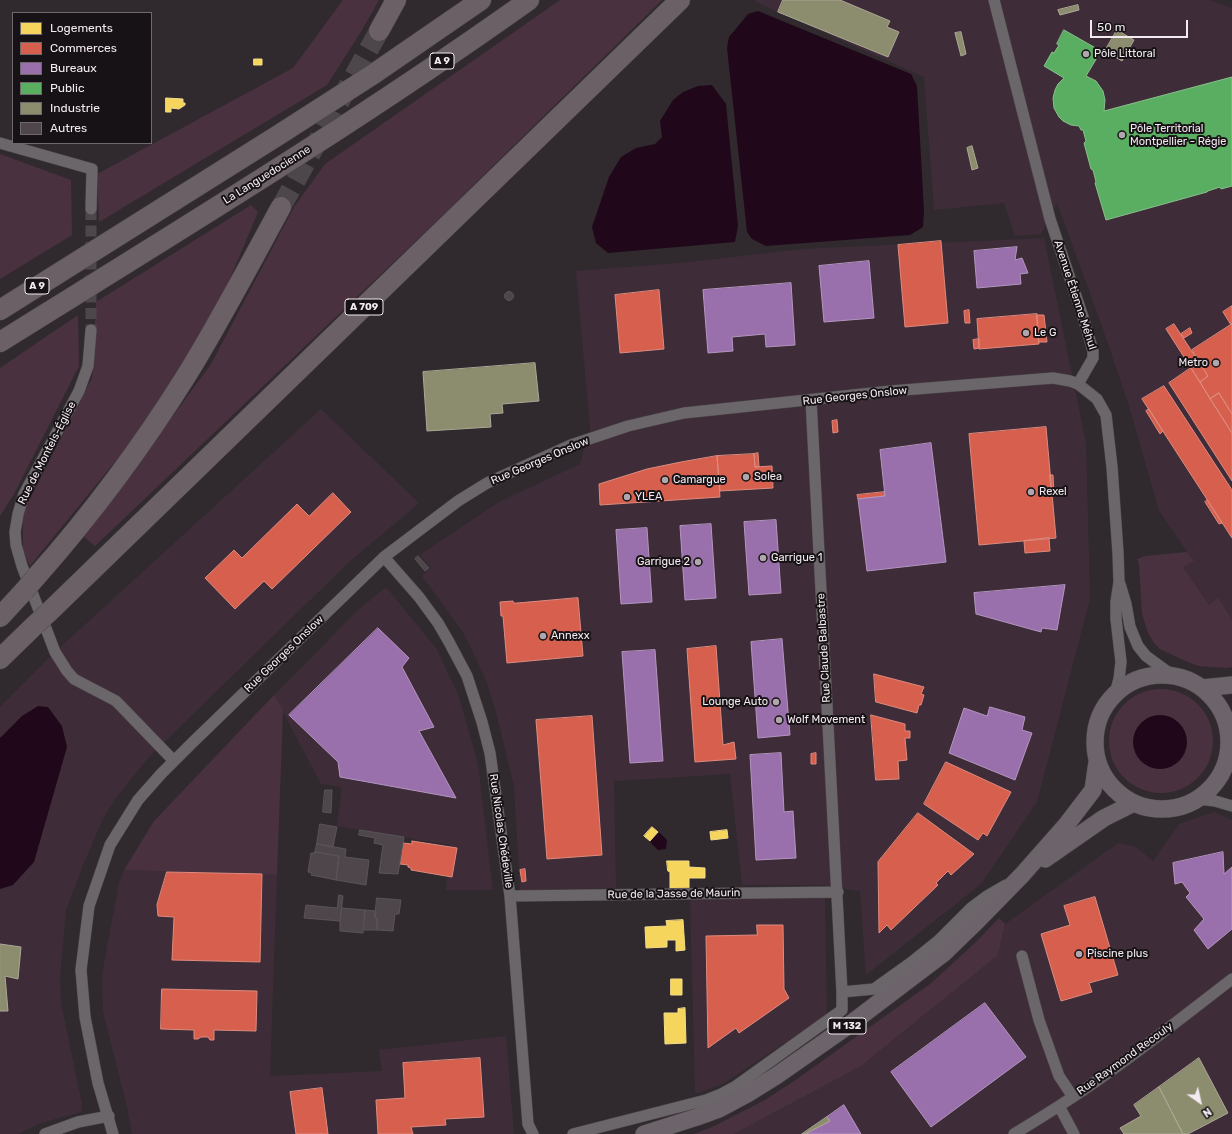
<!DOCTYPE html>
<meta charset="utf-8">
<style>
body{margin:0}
#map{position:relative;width:1232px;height:1134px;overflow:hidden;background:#302a2e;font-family:Rubik,sans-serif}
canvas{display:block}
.legend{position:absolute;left:12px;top:12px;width:140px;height:132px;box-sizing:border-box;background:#171215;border:1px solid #6f696d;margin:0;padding:5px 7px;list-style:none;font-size:12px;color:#f3ebf0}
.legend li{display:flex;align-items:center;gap:8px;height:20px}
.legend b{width:20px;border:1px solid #6f696d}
.north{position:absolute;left:1180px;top:1082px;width:40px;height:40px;-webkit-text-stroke:3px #171215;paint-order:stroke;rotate:146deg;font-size:11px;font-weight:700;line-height:16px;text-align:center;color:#f3ebf0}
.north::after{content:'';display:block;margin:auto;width:14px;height:18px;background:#f3ebf0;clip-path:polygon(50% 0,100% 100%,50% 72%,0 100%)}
.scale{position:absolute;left:1090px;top:20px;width:98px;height:18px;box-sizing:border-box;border:2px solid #f3ebf0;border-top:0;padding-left:5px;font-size:12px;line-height:14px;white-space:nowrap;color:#f3ebf0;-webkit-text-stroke:3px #171215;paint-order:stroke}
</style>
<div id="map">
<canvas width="1232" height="1134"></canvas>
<ul class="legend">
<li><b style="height:11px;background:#f6d55c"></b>Logements</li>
<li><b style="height:11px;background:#d6604d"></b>Commerces</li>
<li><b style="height:11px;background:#9970ab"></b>Bureaux</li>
<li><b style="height:11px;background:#5aae61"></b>Public</li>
<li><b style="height:11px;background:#8c8c6e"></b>Industrie</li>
<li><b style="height:11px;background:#4f464c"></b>Autres</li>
</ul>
<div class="north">N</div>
<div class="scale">50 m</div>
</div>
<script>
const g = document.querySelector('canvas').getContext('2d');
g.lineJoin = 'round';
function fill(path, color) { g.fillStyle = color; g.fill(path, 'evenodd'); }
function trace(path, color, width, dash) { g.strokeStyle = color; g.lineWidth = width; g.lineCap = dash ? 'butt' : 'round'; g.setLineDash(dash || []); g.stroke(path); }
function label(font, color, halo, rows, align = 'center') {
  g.font = font + ' Rubik,sans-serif'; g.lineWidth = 4; g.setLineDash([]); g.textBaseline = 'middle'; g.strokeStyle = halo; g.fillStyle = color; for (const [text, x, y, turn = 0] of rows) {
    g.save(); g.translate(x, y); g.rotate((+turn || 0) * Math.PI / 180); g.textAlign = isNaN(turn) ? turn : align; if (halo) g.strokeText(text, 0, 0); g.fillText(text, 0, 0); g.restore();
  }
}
const built = new Path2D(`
 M755,0H1209L1232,8V620L1218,599L1209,605L1183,567L1193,560L1159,511L1129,406L1104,332L1057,203L1041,234L1015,236L1004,203L934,210L924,77L758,3Z
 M1044,238L1086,443L1090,599L1037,802L981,884L866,975L860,891L821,885H742L730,774L614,781L616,888L520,891L514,786L496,712L486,680L463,632L422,576L431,568L420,555L499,502L580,464L590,428L576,271L690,262L802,249Z
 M321,409L419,503L347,564L148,758L115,799L102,821L83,865L66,910L60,978L61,1003L82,1104L81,1112L41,1123L18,1134H0V707L55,652Z
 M386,587L436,648L458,694L478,764L493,890H446L450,845L337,826L342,787L321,784L274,695L356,612Z
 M1214,812L1232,820V1134H734L861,1066L998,955L1005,924L1118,843L1136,847L1153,861L1179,824Z
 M124,870L277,875L270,1076L382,1071L379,1050L506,1036L514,1134H132L127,1107L103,1012L102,975L119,882Z
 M690,897H825L827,1015L723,1084L695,1094Z`);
const green = new Path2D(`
 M343,0H379L362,30L327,85L99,222L97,174L293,68Z
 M560,0H662L439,219L95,546L84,537L211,364L294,207L325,164Z
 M0,154L71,180L72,235L0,279Z
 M251,205L258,212L226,288L169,386L122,453L30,566L23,551V512L92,378L96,302Z
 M78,315L79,366L14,494L0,516V368Z
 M1187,552L1194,561L1183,567L1209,605L1218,598L1232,620V667L1228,668L1198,666L1181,659L1160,649L1154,643L1148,633L1142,614L1139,564L1137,559L1145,556Z
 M1109 741a52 52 0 1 1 104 0a52 52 0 1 1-104 0Z
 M274,695L283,710L277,875L124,870L154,821Z
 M999,918L1005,924L998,955L861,1066L734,1134H694L712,1127L765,1100L797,1079L930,984L976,942Z`);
const water = new Path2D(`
 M758,11L911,74L917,86L924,211L923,227L910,235L766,246L752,239L747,232L727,48L729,37L748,14Z
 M712,85L726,104L738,226L735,242L608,253L596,243L592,227L609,177L621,157L636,148L655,144L662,137L660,121L673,100L683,92L698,86Z
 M38,706L48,707L62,726L67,747L34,862L13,885L0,889V738L22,716Z
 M1133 742a27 27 0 1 1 54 0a27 27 0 1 1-54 0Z
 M657,833H660L667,840L666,849L658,850L651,843L650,840Z`);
const homes = new Path2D(`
 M254,59H262V65H254Z
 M166,98L183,99V103H185V105L179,109L171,108V112H166Z
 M652,827L658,832L650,841L644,836Z
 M727,830L728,838L711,840L710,832Z
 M667,861H689V867L705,868V878H689V891H670V872L668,871Z
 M683,920L685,950L676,951V940H667V947L646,948L645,927L667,926L666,921Z
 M671,979H682V995H671Z
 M685,1008L686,1043L665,1044L664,1013H678V1009Z`);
const shops = new Path2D(`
 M941,241L948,323L905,327L898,245Z
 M659,290L664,349L620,353L615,295Z
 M1232,306V324L1231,325L1223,312Z
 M969,310L970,323H965L964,311Z
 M1037,314L1039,344L979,349L977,319Z
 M1037,315H1044L1047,342H1039Z
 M1174,324L1208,376L1200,382L1166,329Z
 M1232,324V414L1219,393L1210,399L1200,382L1208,376L1192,350Z
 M1190,328L1192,333L1184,338L1181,334Z
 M979,339V348L974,349L973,340Z
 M1191,368L1232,433V481L1169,383Z
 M1164,386L1232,490V538L1142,399Z
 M1219,393L1232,414V433L1210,399Z
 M1149,409L1163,431L1160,434L1146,411Z
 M837,420L838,432L833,433L832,421Z
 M1046,427L1056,538L979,545L969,434Z
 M758,453L759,467H755L754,454Z
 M754,454L755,467L772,466L773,488L720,491L717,456Z
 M717,456L720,497L600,505L599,484L647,469L681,462Z
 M1050,475H1053L1054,496H1052Z
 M885,492V496L858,499L857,495Z
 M333,493L351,512L272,589L264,581L235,609L205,578L234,550L242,558L297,504L309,516Z
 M1207,500L1222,523L1219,524L1205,502Z
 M1049,538L1050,551L1025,553L1024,541Z
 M578,598L583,656L507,663L503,616H501L500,602L513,601L514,603Z
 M716,646L723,745L734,742L736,759L695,762L687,649Z
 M874,674L924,687L921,694L924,695L921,705H919L917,713L876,702Z
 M871,715L905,724V731H910V738H905L907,760L898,761L899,779L876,780Z
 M592,716L602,855L547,859L536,720Z
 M816,753V764H811V754Z
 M946,762L1011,792L987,836L983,833L978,840L924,804Z
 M918,813L974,854L951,875L948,871L936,883L938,885L891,930L887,925L879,933L878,862Z
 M412,841L457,848L452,877L411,870V868L408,867V865L400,864L403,843L412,844Z
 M525,869L526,881L522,882L520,870Z
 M167,872L262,874L260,962L172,960L174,917L158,916L157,905Z
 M1095,897L1118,975L1089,983L1092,992L1061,1001L1041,934L1070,925L1064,906Z
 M757,925H783L784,989L789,998L739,1033L736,1028L708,1048L706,936L757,935Z
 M162,989L257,991L256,1031L214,1030V1040H210L208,1037H201L198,1039H194V1030L161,1029Z
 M480,1058L484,1117L445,1119L446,1125L411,1127L413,1134H378L376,1100L405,1098L403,1063Z
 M322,1088L328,1134H296L290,1092Z`);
const offices = new Path2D(`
 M1017,247L1015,260L1022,258L1028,273L1020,274L1021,284L977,288L974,251Z
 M869,261L874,318L824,322L819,266Z
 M791,283L795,345L766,347L765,334L732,337L733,351L708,353L703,290Z
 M931,443L946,562L867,571L858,499L885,496L880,450Z
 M776,520L781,593L749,595L744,522Z
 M711,524L716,598L685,600L680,526Z
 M647,528L652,602L621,604L616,530Z
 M1065,585L1057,630L1042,628L1041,632L976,614L974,593Z
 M378,628L409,658L402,667L434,727L419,731L456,798L340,777L338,762L289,715Z
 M782,639L790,735L758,738L751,642Z
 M655,650L663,761L630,763L622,652Z
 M990,707L1025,717L1022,730L1032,733L1015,780L949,753L964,708L987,716Z
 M781,753L784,812L793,811L796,858L756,860L750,755Z
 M1223,852L1224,874L1232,867V929L1208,949L1194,930L1204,919L1186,897L1190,893L1182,882L1175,884L1173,863Z
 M985,1003L1026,1057L931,1127L891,1072Z
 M844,1105L861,1134H805L830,1121L827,1117Z`);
const public = new Path2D(`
 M1064,30L1101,51L1086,76L1096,81L1103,91L1105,100L1104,111L1232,77V186L1221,189L1220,187L1208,191L1207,192L1106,220L1095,183L1096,182L1093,170L1091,169L1084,143L1086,141L1083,130H1081L1079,126L1071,125L1063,121L1059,117L1054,108L1053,98L1055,90L1058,84L1064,78L1044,66L1052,52L1054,53L1059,45L1057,44Z`);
const industry = new Path2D(`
 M783,0H840L890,21L887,27L899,32L888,57L778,12Z
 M1078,5L1079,10L1060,15L1058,10Z
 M1117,30L1134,40L1122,61L1105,51Z
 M961,32L966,54L961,56L955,33Z
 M972,146L978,168L972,170L967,148Z
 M535,363L539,401L502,404L503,413L490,414L491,427L427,431L423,372Z
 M0,944L21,947L18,979L5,976L8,1011H0Z
 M1199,1058L1228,1113L1188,1134H1183L1159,1087Z
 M1159,1087L1183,1134H1124L1120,1128L1141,1116L1134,1105Z
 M827,1117L830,1121L805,1134H802Z`);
const building = new Path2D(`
 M504.5 296a4.5 4.5 0 1 1 9 0a4.5 4.5 0 1 1-9 0Z
 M418,556L429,568L425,571L415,559Z
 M325,790H332L331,813L323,812Z
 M320,824L337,827L333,847L317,844Z
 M360,830L404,837L398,874L379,873L383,845L374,843L375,838L359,835Z
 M317,844L346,849L345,857L369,860L366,885L336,880L339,856L315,852Z
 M315,852L339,856L336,880L311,875L312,873L308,872L311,853H315Z
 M339,895L343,896L340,921L304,918L306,905L337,908Z
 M377,898L401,900L399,914H395L393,931L377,930V918H375Z
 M342,908L365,910L363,933L340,931V921Z
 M365,910L376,911L375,918H377V930H364Z`);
const streetTunnel = new Path2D(`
 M91,209V330`);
const highwayTunnel = new Path2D(`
 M281,207L379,31`);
const street = new Path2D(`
 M994,0L1050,219L1083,317L1093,351V358L1078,384
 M0,143L92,169L91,209
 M91,330L88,366L79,391L24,494L18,514L15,532L16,545L22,566L55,652L67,671L74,679L116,701L174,761
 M384,557L419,597L438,623L449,642L467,676L482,722L490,753L510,896L528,1124L533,1134
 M1120,584L1126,604L1130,627L1138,646L1146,656L1172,675
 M1229,756L1232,764
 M1198,799L1215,801L1232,806
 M510,896L838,892
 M1022,956L1039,1020L1059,1076L1073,1097
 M842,992L874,989L913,961L939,940L971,908L987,896L1006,885
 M1059,1106L1074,1134
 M45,1134L78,1122L109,1116
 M113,1134L98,1083L85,1017L81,970L89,906L110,845L138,800L161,774L191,744L384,557L458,501L487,483L571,445L628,426L684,413L891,391L1053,378L1070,381L1078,384L1097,399L1106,415L1112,467L1118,553L1119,582L1116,602V619L1121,662L1119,679L1115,694
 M573,1134L706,1100L721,1094L736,1086L842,1010V992L811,400
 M1014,1134C1042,1117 1071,1099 1098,1080C1144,1048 1188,1013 1232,979`);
const primary = new Path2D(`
 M1095 742a67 67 0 1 1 134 0a67 67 0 1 1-134 0Z
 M1202,688L1232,685
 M1045,859L1104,818L1134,803
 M644,1134L697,1117L719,1109L747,1094L776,1076L849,1025L944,953L975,923L1022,875L1067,824L1093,790L1097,762`);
const highway = new Path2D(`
 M379,31L396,0
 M0,310L277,136L372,75L481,0
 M0,342C178,231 358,122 529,0
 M36,577C92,514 143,445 188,373C221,319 251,262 281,207
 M48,613L680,0
 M0,617L24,591
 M0,659L36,624`);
const highwayBridge = new Path2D(`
 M24,591L36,577
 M36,624L48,613`);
const markers = [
 [1086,54,4,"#afa7ac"],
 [1122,135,4,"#afa7ac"],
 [1026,333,4,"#afa7ac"],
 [1216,363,4,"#afa7ac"],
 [746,477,4,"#afa7ac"],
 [665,480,4,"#afa7ac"],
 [1031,492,4,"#afa7ac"],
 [627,497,4,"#afa7ac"],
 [763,558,4,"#afa7ac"],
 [698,562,4,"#afa7ac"],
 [543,636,4,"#afa7ac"],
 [776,702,4,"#afa7ac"],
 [779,720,4,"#afa7ac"],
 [1079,954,4,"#afa7ac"]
];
const shields = [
 [442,61,24],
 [37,286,24],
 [364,307,38],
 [847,1026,38]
];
const shieldNames = [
 ["A 9",442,61],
 ["A 9",37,286],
 ["A 709",364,307],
 ["M 132",847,1026]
];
const poiNames = [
 ["Pôle Littoral",1094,54],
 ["Pôle Territorial",1130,129],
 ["Montpellier - Régie",1130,142],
 ["Le G",1034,333],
 ["Metro",1208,363,"right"],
 ["Solea",754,477],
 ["Camargue",673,480],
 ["Rexel",1039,492],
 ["YLEA",635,497],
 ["Garrigue 1",771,558],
 ["Garrigue 2",690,562,"right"],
 ["Annexx",551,636],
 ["Lounge Auto",768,702,"right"],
 ["Wolf Movement",787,720],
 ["Piscine plus",1087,954]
];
const streetNames = [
 ["La Languedocienne",267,175,-32],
 ["Avenue Étienne Méhul",1075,295,72],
 ["Rue Georges Onslow",855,396,-6],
 ["Rue de Montels-Église",47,453,-63],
 ["Rue Georges Onslow",540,461,-23],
 ["Rue Claude Balbastre",824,648,-93],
 ["Rue Georges Onslow",284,654,-44],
 ["Rue Nicolas Chédeville",501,831,82],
 ["Rue de la Jasse de Maurin",674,894,-1],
 ["Rue Raymond Recouly",1125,1059,-36]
];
fill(built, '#3e2d38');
fill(green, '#493140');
fill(water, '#21071a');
fill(homes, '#f6d55c');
trace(homes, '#f5dc88', 1);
fill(shops, '#d6604d');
trace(shops, '#df8a7e', 1);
fill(offices, '#9970ab');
trace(offices, '#b495c0', 1);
fill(public, '#5aae61');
trace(public, '#88c08c', 1);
fill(industry, '#8c8c6e');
trace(industry, '#aba895', 1);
fill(building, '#4f464c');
trace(building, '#595457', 1);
trace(streetTunnel, '#4d474b', 11, [11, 5.5]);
trace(highwayTunnel, '#4d474b', 20, [20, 10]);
trace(street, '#4c474a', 12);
trace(primary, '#4c474a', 18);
trace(highway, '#4c474a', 21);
trace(street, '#6b6669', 11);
trace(primary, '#6c646a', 17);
trace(highway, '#6a6066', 20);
trace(highwayBridge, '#4c474a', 21, []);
trace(highwayBridge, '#6a6066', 20);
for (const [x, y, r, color] of markers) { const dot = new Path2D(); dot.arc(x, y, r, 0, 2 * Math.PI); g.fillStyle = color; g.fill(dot); trace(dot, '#171215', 1.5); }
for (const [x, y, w] of shields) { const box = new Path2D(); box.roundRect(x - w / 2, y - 8, w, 16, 3); g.fillStyle = '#171215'; g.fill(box); trace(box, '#f3ebf0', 1); }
label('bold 10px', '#f3ebf0', null, shieldNames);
label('11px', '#f3ebf0', '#171215', poiNames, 'left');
label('11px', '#f3ebf0', '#171215', streetNames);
</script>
